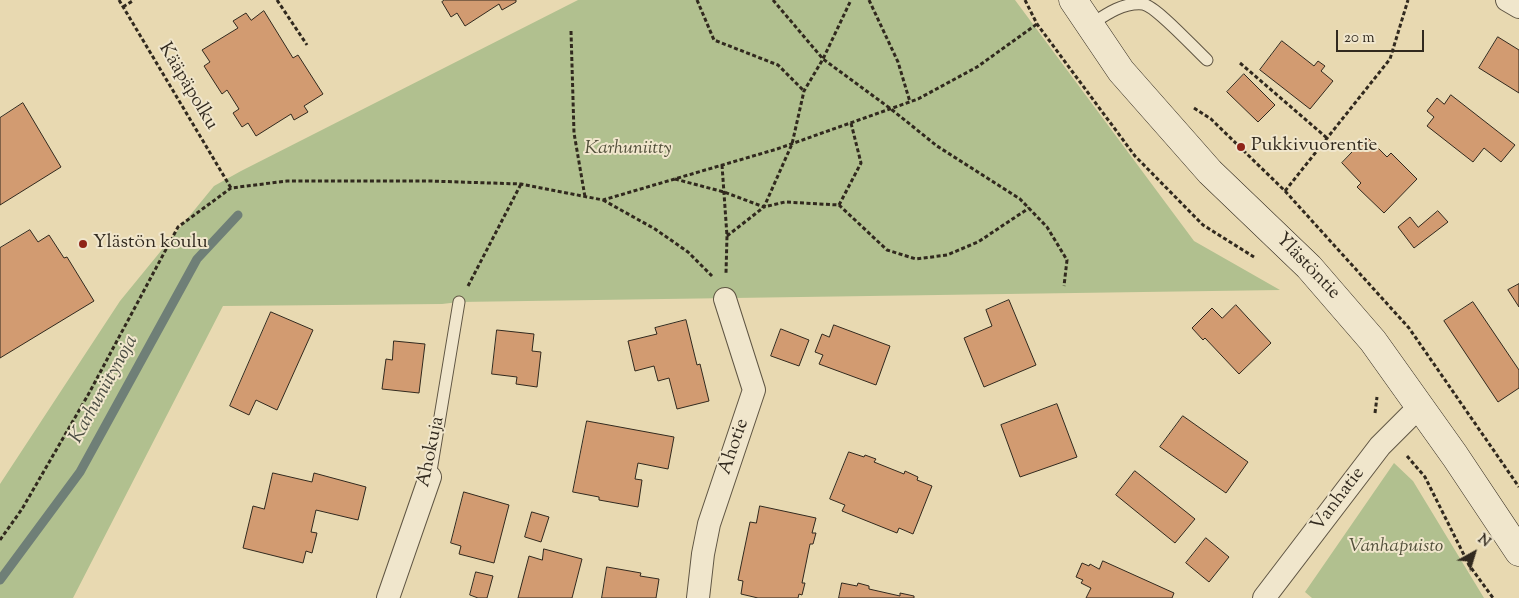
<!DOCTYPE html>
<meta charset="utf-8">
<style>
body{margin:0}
#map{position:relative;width:1519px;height:598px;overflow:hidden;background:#e8d9b1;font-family:"Sorts Mill Goudy",serif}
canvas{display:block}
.north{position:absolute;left:1449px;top:528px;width:50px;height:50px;-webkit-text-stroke:4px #f0e6cc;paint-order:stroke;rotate:39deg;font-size:14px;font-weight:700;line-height:20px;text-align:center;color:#31291e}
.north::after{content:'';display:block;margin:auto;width:18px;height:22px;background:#31291e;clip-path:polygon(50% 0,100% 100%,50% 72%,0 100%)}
.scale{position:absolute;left:1336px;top:30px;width:88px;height:22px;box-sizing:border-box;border:2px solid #31291e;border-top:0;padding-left:6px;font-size:15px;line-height:18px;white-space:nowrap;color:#31291e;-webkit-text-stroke:4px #f0e6cc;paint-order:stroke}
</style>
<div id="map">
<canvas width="1519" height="598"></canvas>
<div class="north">N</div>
<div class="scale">20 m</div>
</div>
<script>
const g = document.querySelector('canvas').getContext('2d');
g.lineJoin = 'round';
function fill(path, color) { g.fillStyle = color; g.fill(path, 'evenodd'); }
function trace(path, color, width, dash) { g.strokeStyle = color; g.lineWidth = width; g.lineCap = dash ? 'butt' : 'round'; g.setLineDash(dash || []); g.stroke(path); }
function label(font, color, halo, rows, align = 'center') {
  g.font = font + ' "Sorts Mill Goudy",serif'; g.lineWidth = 4; g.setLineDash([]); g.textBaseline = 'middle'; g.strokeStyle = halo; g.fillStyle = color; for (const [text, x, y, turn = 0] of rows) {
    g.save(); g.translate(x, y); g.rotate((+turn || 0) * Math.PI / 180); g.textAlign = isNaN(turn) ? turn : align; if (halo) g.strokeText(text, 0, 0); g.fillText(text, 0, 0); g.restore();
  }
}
const green = new Path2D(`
 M578,0H1015L1194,241L1280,290L459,302L442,304L223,306L73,598H0V484L120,301L214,186L241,171Z
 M1394,463L1413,481L1484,598H1312L1305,592Z`);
const stream = new Path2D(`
 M0,580L80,472L197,259L238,215`);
const building = new Path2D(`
 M445,0H516V2L502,10L499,4L465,26L457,13L451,17L442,2Z
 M264,11L293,58L298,55L323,94L304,106L308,112L294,120L291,114L256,136L248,123L242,127L233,113L239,109L227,90L222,94L204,66L210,62L202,50L238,28L233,21L246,13L251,20Z
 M1498,37L1519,50V93L1479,68Z
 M1282,41L1314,66L1318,61L1325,66L1321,71L1333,81L1310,109L1260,70Z
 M1244,74L1275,105L1258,122L1227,92Z
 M1451,95L1515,145L1501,162L1484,148L1473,162L1427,126L1434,117L1427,111L1437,98L1444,104Z
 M23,103L61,167L0,205V118Z
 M1367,137L1387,157L1391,153L1417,179L1384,213L1357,187L1361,183L1342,163Z
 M1438,211L1448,222L1414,248L1398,227L1410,217L1418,227Z
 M30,230L38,242L49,235L64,258L67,257L94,301L0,358V248Z
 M1519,284V307L1508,290Z
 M1009,300L1036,365L984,387L964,338L992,326L986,310Z
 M1473,302L1519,370V388L1498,402L1444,321Z
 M1236,305L1271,343L1239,374L1205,338L1203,340L1192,328L1212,308L1222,318Z
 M271,312L313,330L277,410L256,400L249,415L230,406Z
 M686,320L697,365L700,364L709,401L677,409L669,378L658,381L654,366L635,371L628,341L657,334L655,328Z
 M834,325L890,346L876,385L819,364L823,355L815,352L822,334L829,337Z
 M781,329L809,340L799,366L771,356Z
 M497,330L534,334L532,351L541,352L537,387L516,384L517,377L492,374Z
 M394,341L425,344L419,393L382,389L386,359L392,360Z
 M1057,404L1077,457L1020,477L1001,425Z
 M1183,416L1248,462L1226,493L1160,447Z
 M587,421L674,437L668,469L638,463L635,479L642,480L638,507L599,500V497L573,492Z
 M849,452L864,457L865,455L876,459L874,462L904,474L905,471L918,477L917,480L932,486L913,534L899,528L897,533L842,511L845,505L830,499Z
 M1135,471L1195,519L1175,543L1116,495Z
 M273,473L312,482L314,473L366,487L358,520L316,510L311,532L317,533L312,553L306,551L303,563L243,548L253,506L264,509Z
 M464,492L509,505L494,563L459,554L461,546L451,543Z
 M760,506L816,518L812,533H816L813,544H810L802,583H805L802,595L799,594L798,598H758L741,594L743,581L738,580L750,522L756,523Z
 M532,512L549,517L541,542L525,537Z
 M1206,538L1229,557L1209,582L1186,563Z
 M544,549L582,559L572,598H518L529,556L542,560Z
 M1103,561L1174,593L1172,598H1086L1091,588L1081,583L1083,580L1076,577L1082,563L1089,566L1090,564L1099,569Z
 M607,567L641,573L640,576L659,579L656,598H602Z
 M476,572L493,576L487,598H478L470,595Z
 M842,583L857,586L858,583L869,586V589L900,596V593L914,596V598H839Z`);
const path = new Path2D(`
 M119,0L231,188
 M277,0L307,45
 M697,0L714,40L778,65L804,91
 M773,0L823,59L891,109L937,146L1020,199L1047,227L1067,260L1064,286
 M869,0L898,62L910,102
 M1025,0L1037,24L1135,156L1203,225L1254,257
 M123,7L134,0
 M571,31L574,133L585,197
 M1240,63L1327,138
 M1194,108L1211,119L1285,191L1409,328L1519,487
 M722,165L727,236L726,273
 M675,179L724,192L764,207L785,202L839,205L887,250L916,259L947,255L978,242L1029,208
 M1285,191L1390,59L1408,0
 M603,200L655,229L688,252L712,276
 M839,205L861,163L851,123
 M727,236L764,207L792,144L804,91L823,59L851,0
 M468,286L521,184
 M1375,413L1377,397
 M1407,456L1425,477L1469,565L1493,598
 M0,540L22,509L88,395L178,227L231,188L287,181H429L521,184L603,200L777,149L918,99L977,67L1037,24`);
const service = new Path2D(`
 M1090,25C1105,15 1123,2 1143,4C1156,6 1195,49 1207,60
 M430,477L459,302`);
const minor = new Path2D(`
 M1507,0L1519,7
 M388,598L430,477
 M698,598L703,554L709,524L754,390L725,299
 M1264,598L1380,446L1420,406`);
const secondary = new Path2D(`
 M1073,0L1121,71L1210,172L1309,267L1373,341L1455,456L1519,552`);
const markers = [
 [1241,147,5,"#8f2418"],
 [83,244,5,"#8f2418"]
];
const streetNames = [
 ["Kääpäpolku",187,87,59],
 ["Ylästöntie",1307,267,46],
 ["Ahotie",735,447,-71],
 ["Ahokuja",432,452,-78],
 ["Vanhatie",1339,500,-53]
];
const poiNames = [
 ["Pukkivuorentie",1251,147],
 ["Ylästön koulu",93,244]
];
const parkNames = [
 ["Karhuniitty",628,150],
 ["Vanhapuisto",1396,548]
];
const waterNames = [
 ["Karhuniitynoja",105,390,-61]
];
fill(green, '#b1c08f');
trace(stream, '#6f7f77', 9);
fill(building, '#d29b71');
trace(building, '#31291e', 1);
trace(service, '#5f5543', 13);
trace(minor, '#5f5543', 24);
trace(secondary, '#31291e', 29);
trace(path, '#31291e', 3, [4, 2.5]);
trace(service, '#f0e6cc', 11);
trace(minor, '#f0e6cc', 22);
trace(secondary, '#f0e6cc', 28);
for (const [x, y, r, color] of markers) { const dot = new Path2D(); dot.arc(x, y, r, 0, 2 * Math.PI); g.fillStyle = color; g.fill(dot); trace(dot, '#f0e6cc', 2); }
label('19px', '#31291e', '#f0e6cc', streetNames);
label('19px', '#31291e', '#f0e6cc', poiNames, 'left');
label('italic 19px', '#514f3a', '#f0e6cc', parkNames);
label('italic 20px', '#4b4d43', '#f0e6cc', waterNames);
</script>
